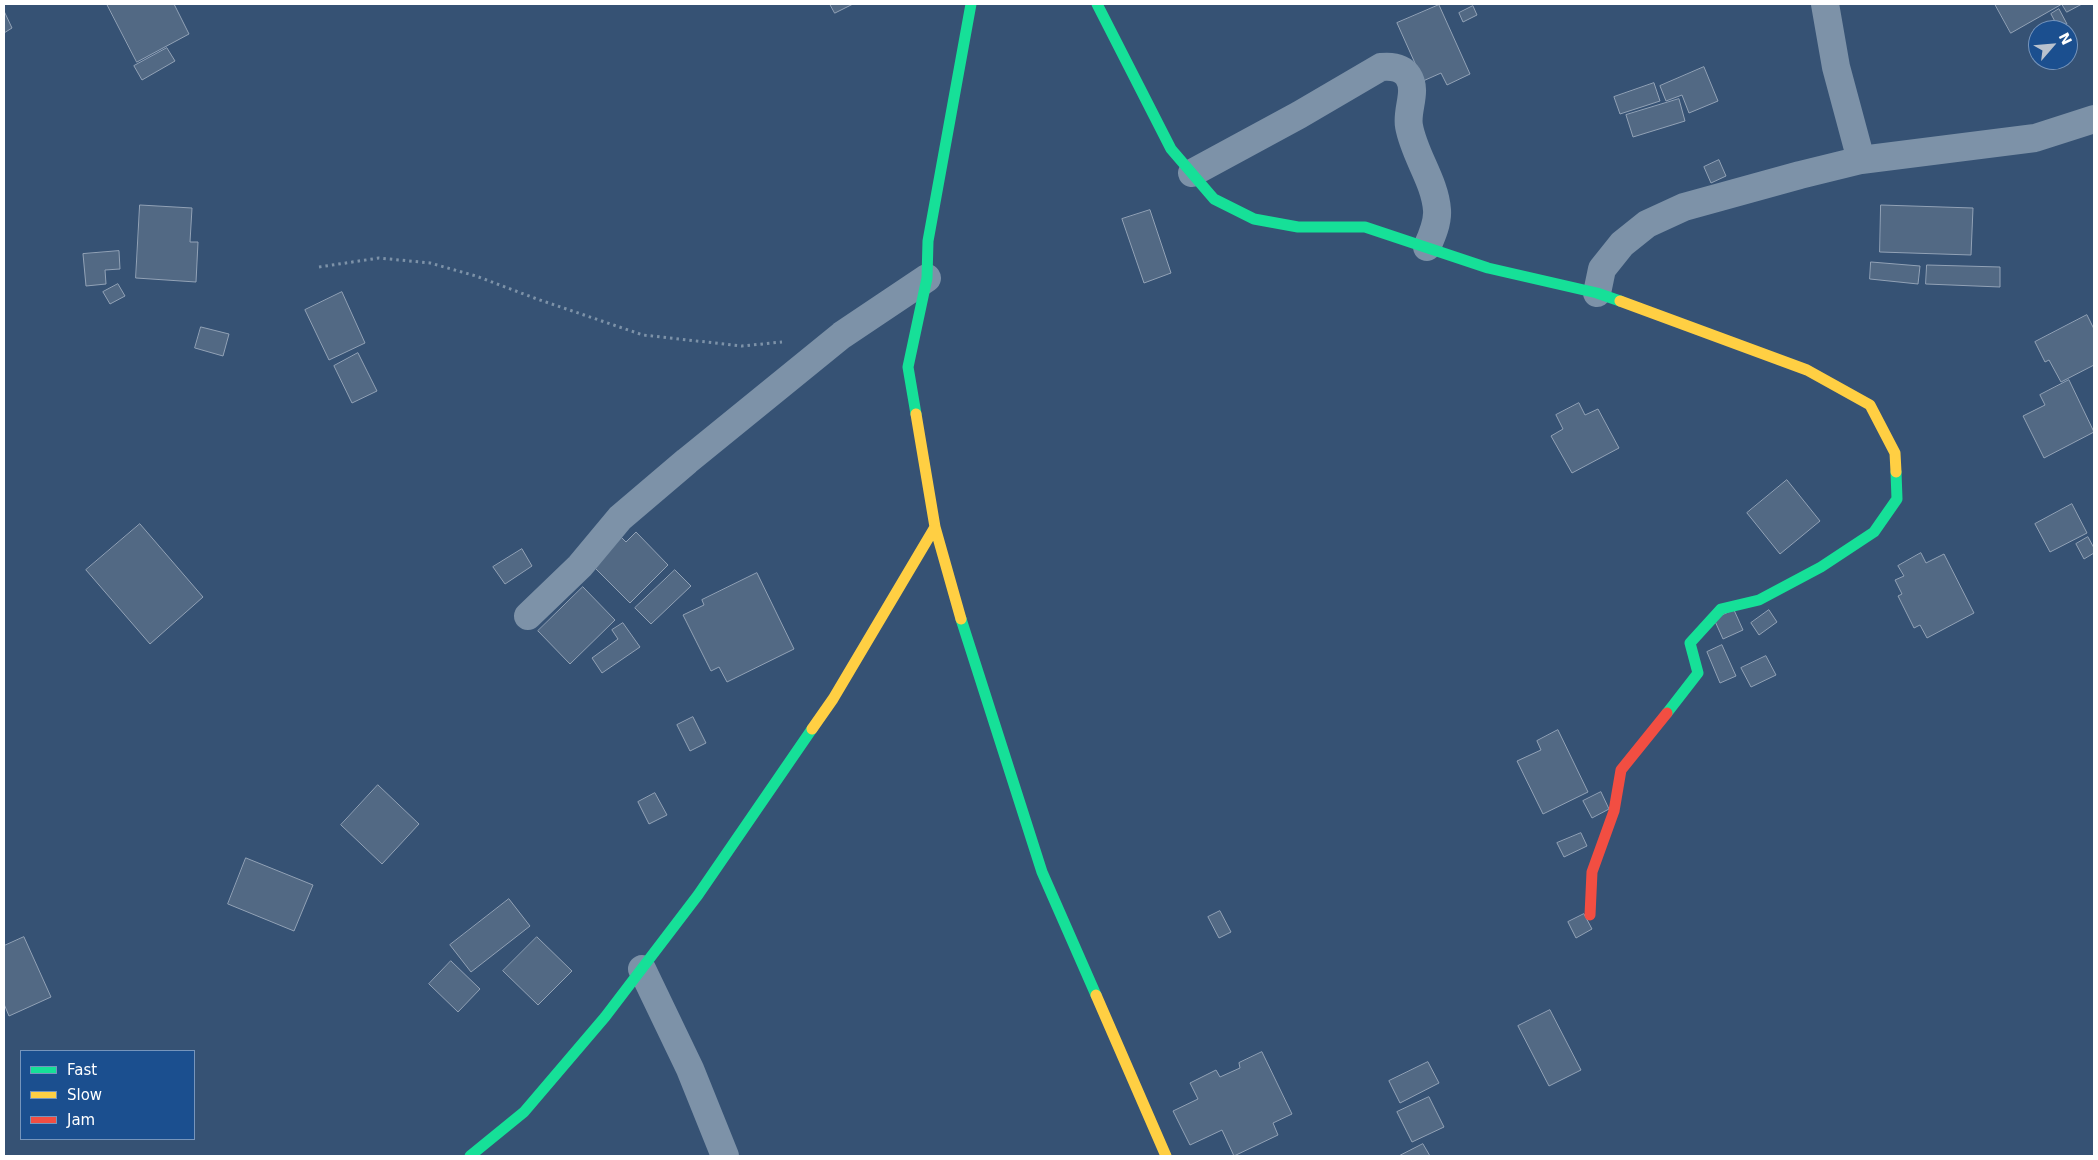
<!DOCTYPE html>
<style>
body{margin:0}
#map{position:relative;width:2098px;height:1160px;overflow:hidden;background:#365274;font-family:"DejaVu Sans",sans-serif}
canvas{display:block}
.frame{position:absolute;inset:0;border:5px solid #fff;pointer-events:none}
.legend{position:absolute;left:20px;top:1050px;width:175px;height:90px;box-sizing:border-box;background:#1b4f8f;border:1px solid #7695bc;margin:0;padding:6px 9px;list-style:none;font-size:15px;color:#fff}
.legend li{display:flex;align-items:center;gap:10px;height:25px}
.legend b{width:25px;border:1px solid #7695bc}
.north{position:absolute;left:2028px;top:20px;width:50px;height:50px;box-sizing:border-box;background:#1b4f8f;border:1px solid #7695bc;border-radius:50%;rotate:63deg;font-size:14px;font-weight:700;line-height:20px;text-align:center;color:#fff}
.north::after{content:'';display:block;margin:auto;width:18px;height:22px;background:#b9c2ce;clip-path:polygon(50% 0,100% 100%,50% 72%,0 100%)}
</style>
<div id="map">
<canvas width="2098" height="1160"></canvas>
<div class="frame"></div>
<ul class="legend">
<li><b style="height:6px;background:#16e098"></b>Fast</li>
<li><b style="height:6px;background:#ffcf43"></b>Slow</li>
<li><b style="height:6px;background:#f24e42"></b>Jam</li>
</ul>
<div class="north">N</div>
</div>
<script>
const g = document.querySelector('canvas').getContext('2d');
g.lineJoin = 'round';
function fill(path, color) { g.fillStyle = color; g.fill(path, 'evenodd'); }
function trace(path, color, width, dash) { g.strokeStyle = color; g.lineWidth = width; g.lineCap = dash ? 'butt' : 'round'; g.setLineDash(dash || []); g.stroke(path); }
const building = new Path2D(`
 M107,4H174L189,34L137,62Z
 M830,4H853L835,13Z
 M1995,4H2062L2011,33Z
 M2062,4H2082L2067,12Z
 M1439,5L1470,74L1447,85L1441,73L1423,81L1397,23Z
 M1473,6L1477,15L1463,22L1459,13Z
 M2059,9L2067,24L2059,29L2051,14Z
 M4,11L12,28L4,33Z
 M167,48L175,61L142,80L134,66Z
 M1704,67L1718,101L1689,113L1682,95L1666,101L1660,86Z
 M1654,83L1660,101L1620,114L1614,97Z
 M1679,99L1685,121L1633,137L1626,115Z
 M1719,160L1726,176L1711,183L1704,167Z
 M140,205L192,208L190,242H198L196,282L136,278Z
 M1881,205L1973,208L1971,255L1880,252Z
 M1150,210L1171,273L1144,283L1122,219Z
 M119,251L120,269L105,270L106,284L86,286L83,254Z
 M1871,262L1920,266L1918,284L1870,279Z
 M1927,265L2000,267V287L1926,284Z
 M118,284L125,296L110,304L103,292Z
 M342,292L365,343L329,360L305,310Z
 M2087,315L2094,329V365L2061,382L2049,360L2045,362L2035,342Z
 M201,327L229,334L223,356L195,348Z
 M358,353L377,391L352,403L334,366Z
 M2069,380L2094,432L2044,458L2023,416L2045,405L2040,395Z
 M1579,403L1585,415L1598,409L1619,448L1572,473L1551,436L1563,429L1556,415Z
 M1787,480L1820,521L1780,554L1747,513Z
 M2072,504L2087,533L2050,552L2035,524Z
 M140,524L203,597L150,644L86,570Z
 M616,532L626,542L636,532L668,565L630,603L588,561Z
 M2088,537L2094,548V553L2084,559L2076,544Z
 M522,549L532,566L505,584L493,567Z
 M1921,553L1926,563L1944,554L1974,613L1927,638L1920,625L1914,628L1898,596L1902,594L1895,580L1904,576L1898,566Z
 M675,570L691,586L651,624L635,608Z
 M757,573L794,649L727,682L719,667L711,671L683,615L704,605L702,600Z
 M583,587L615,620L570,664L538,631Z
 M1734,610L1743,630L1723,639L1714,619Z
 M1769,610L1777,622L1759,635L1751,623Z
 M623,623L640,647L602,673L592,658L618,639L612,630Z
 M1722,645L1736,676L1720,683L1707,652Z
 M1766,656L1776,675L1751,687L1741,668Z
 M693,717L706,743L690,751L677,725Z
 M1558,730L1588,792L1543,814L1517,761L1541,750L1537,741Z
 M378,785L419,824L382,864L341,825Z
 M1601,792L1609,809L1592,818L1583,801Z
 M655,793L667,815L649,824L638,802Z
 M1581,833L1587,846L1564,857L1557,843Z
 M246,858L313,885L294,931L228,904Z
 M509,899L530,926L471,972L450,945Z
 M1220,911L1231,932L1219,938L1208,917Z
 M1584,914L1592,929L1576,938L1568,922Z
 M24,937L51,997L9,1016L4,1004V946Z
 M537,937L572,971L538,1005L503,971Z
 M451,961L480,989L458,1012L429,984Z
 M1550,1010L1581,1070L1549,1086L1518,1026Z
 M1262,1052L1292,1114L1273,1123L1278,1135L1234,1156L1222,1130L1190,1145L1173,1111L1198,1099L1190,1083L1216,1070L1220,1077L1240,1068L1239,1063Z
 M1428,1062L1439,1083L1400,1103L1389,1081Z
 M1429,1097L1444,1127L1412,1142L1397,1112Z
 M1423,1144L1430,1156H1399Z`);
const path = new Path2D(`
 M319,267L379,258L430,263L476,276L537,299L643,335L742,346L782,342`);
const street = new Path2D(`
 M1825,4L1836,67L1861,160
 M1192,173L1299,115L1381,67C1391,66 1402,67 1408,76C1418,91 1406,110 1409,126C1414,155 1435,181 1437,210C1438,222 1432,236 1427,247
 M1597,293L1602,269L1622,244L1647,224L1684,207L1800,175L1861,160L2035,138L2094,119
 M528,616L580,566L620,518L687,461L842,335L927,278
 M642,969L690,1069L725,1156`);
const fast = new Path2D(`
 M1097,4L1171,149L1214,199L1254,219L1298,227H1365L1488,268L1597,293L1620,301
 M916,414L908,367L927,278L928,241L971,4
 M961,619L1042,872L1096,995
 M1667,713L1698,673L1690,643L1721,609L1759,600L1821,567L1874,532L1897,499L1896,472
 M470,1156L524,1112L605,1017L698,895L812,729`);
const slow = new Path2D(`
 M1620,301L1807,370L1870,405L1895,453L1896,472
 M916,414L935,527L961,619
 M812,729L833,699L935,527
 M1096,995L1166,1156`);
const jam = new Path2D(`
 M1590,915L1592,872L1614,811L1621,770L1667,713`);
fill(building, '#526984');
trace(building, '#92a2b6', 1);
trace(path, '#7d92a8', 3, [2.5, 4]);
trace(street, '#7d92a8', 28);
trace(fast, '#16e098', 11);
trace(slow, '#ffcf43', 11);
trace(jam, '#f24e42', 11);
</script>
